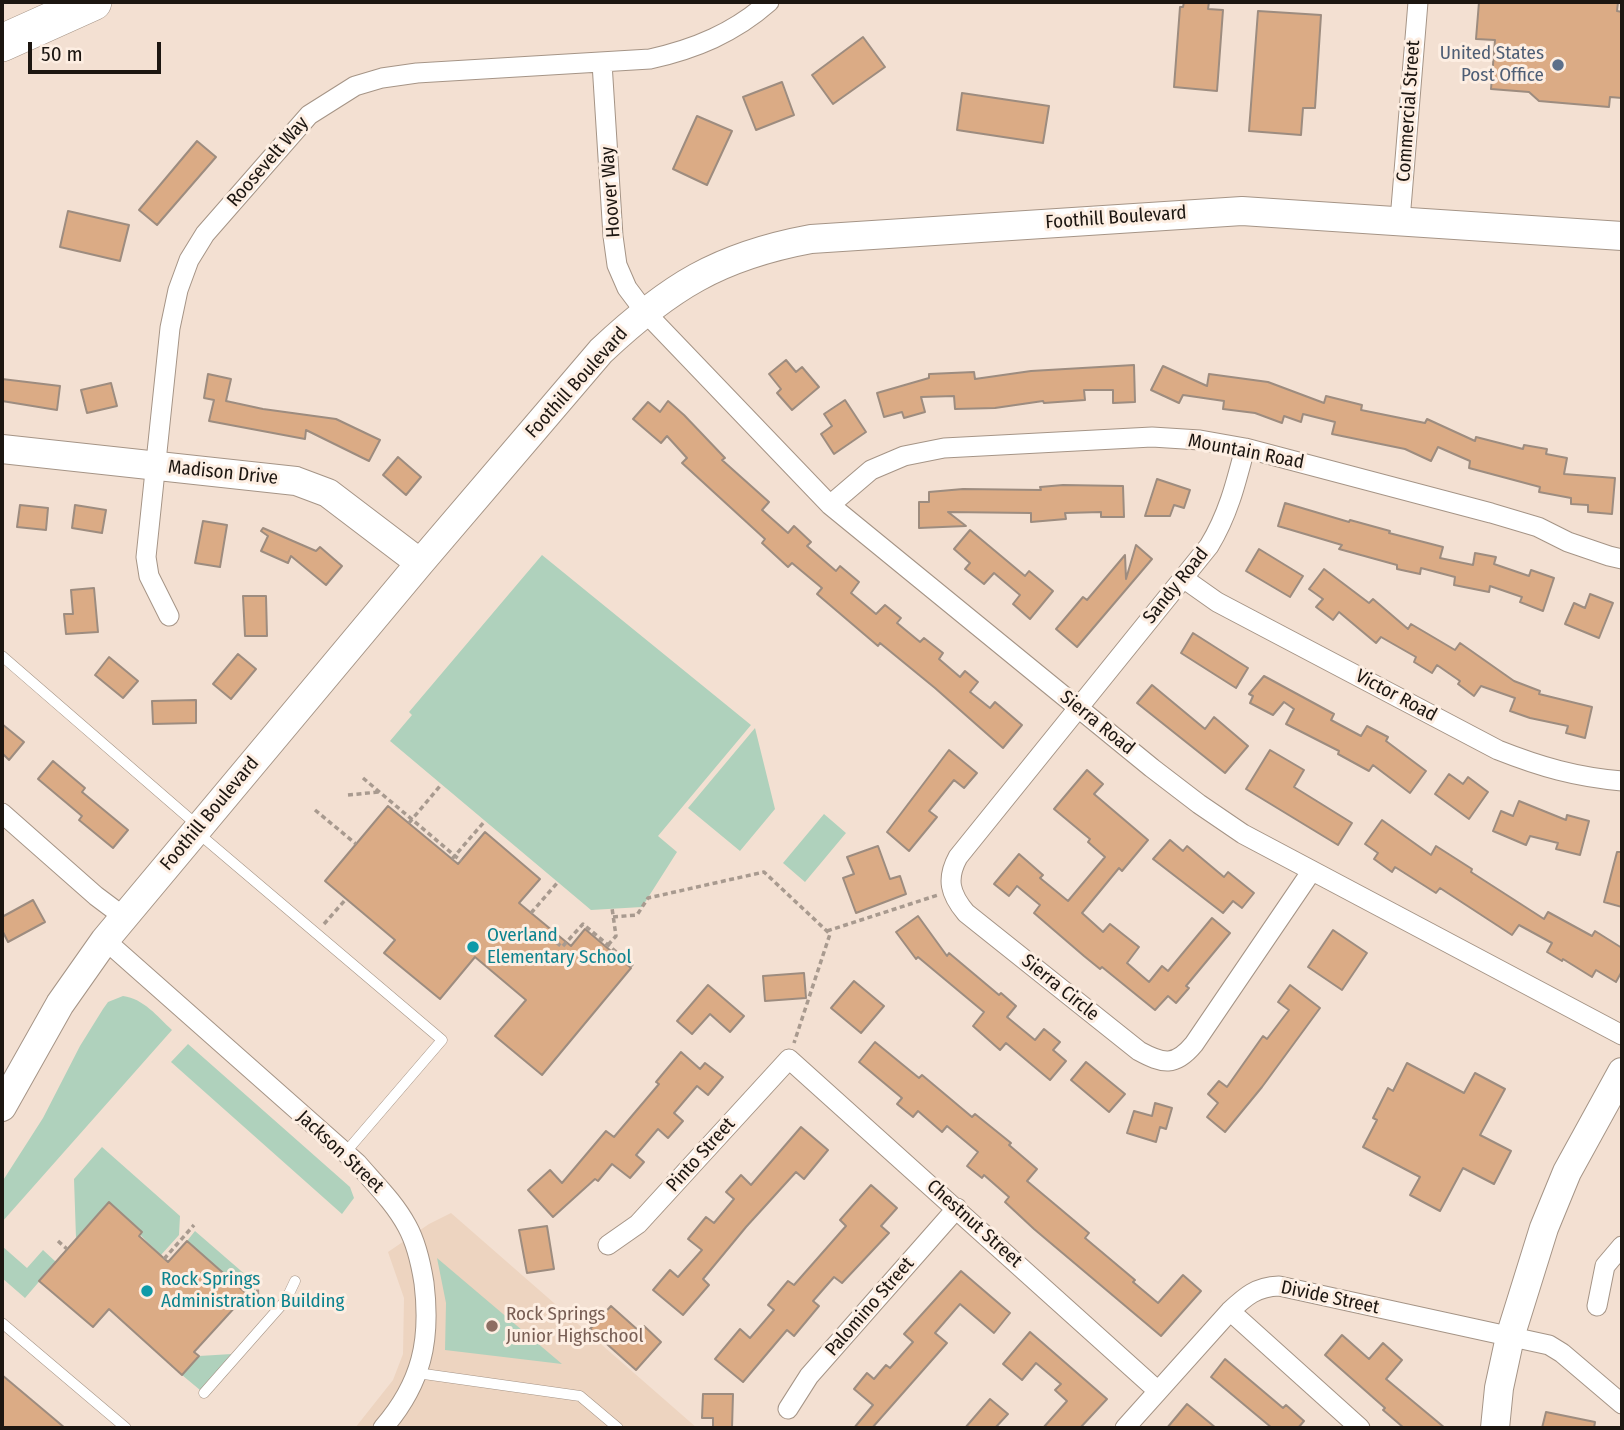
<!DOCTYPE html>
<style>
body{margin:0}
#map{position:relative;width:1624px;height:1430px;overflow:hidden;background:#f3e0d2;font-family:"Fira Sans Condensed",sans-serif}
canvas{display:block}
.frame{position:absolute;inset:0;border:4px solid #1c1611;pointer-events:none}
.scale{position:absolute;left:28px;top:42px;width:133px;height:32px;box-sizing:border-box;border:4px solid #1c1611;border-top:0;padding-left:9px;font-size:21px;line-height:24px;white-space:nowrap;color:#1c1611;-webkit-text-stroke:5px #fdeee2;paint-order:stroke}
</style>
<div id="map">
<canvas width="1624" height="1430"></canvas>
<div class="frame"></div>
<div class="scale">50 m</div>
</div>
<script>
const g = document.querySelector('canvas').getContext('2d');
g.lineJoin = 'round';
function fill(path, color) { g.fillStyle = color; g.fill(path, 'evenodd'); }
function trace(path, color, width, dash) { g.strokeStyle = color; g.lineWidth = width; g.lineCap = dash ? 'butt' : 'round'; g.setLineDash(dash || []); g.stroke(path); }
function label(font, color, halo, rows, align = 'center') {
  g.font = font + ' "Fira Sans Condensed",sans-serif'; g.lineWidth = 6; g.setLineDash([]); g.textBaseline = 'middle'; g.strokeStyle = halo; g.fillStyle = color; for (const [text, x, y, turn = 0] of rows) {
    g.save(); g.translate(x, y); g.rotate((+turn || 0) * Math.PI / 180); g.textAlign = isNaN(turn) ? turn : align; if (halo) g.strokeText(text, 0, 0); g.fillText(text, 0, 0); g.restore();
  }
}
const built = new Path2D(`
 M451,1213L697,1428H355L393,1380L403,1354L404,1298L388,1252L429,1224Z`);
const green = new Path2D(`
 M542,555L751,725L658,836L677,852L642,907L591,910L390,741L412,715L409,712Z
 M755,728L775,809L740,851L688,808Z
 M824,814L846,833L805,882L783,863Z
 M123,996C144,999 157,1016 172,1030L2,1222V1182L43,1118L80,1046L103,1009L108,1002Z
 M188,1044L350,1187L354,1198L342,1214L171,1062Z
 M102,1147L180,1216L179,1235L161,1255C142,1238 127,1219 109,1202L76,1238L74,1179Z
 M195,1231L255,1283V1301L187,1241Z
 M2,1246L27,1268L43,1250L56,1262L25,1298L2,1278Z
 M437,1258L562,1364L445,1350L446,1303Z
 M232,1354L200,1390L182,1375L199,1356Z`);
const building = new Path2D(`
 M1184,2H1209L1208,9L1223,10L1217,91L1174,87L1180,7H1183Z
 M1479,2H1618L1617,11L1622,12V98L1610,97L1609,107L1539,101L1529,92L1491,89L1495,40L1476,39Z
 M1258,11L1321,15L1315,108H1303L1301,135L1249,131Z
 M863,37L885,67L833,104L812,75Z
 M782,82L794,115L756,130L743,97Z
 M962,93L1049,106L1043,143L957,130Z
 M697,116L732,131L707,185L673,169Z
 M197,141L216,157L157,225L139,210Z
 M68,211L129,225L120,261L60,247Z
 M786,360L796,372L802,367L819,387L792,410L777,393L781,389L769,374Z
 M1134,365L1135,402L1113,403V390H1084L1085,400L1044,403L1043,401L995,408L955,409L954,396L921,397L925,412L904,418L902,412L884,417L877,393L929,378V374L974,372L975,379L1031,371Z
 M1163,366L1207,386L1209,374L1268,382L1324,403L1326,396L1362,405L1361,410L1425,423L1427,419L1475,441L1476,437L1523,449L1524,445L1547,449L1546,454L1567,458L1564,474L1615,478L1612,514L1588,512V505L1571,504V498L1539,492L1540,487L1469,468L1470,461L1438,447L1431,461L1405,449L1332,434L1335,422L1303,414L1301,422L1284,416L1282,423L1255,413L1223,409L1224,401L1183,395L1179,403L1151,390Z
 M208,374L231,379L226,401L263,409L336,419L380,440L369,461L306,430L305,439L209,421L214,400L204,398Z
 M2,379L60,386L57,410L2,401Z
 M111,383L117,406L87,413L81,390Z
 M845,400L866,432L834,454L821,434L832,426L824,414Z
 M668,401L684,415L725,458L722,460L769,502L762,510L788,533L794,526L811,542L807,546L836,571L840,566L859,582L851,593L876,614L885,605L901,618L897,623L920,642L924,638L943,653L939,659L960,677L965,671L978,682L970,692L990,708L995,702L1022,725L1003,748L935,688L880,643L878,646L817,594L822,588L792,563L788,567L762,543L765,539L682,463L687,458L667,436L661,443L633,419L648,402L660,412Z
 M398,457L421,477L406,495L383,475Z
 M1157,479L1190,490L1184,508L1174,505L1170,516H1145Z
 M1063,485L1123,486L1124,517H1101V512L1065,513L1066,519L1031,522V513L948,512L966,526L919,528V502H929V492L963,489L1041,490L1040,487Z
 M1285,503L1349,522L1350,520L1390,531L1389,533L1443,547L1440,558L1473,565L1475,553L1496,557L1494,564L1529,576L1531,570L1554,578L1543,611L1520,602L1522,597L1490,586L1489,592L1454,585L1455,577L1421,568L1420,574L1397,569V565L1339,549L1342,545L1278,526Z
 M20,505L48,508L46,530L17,527Z
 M75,505L106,510L102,533L72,528Z
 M203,521L227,525L220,567L195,563Z
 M263,528L316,551L320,547L342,566L326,585L291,556L288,563L261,551L268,536L261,531Z
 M970,530L1025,576L1029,571L1053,591L1030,619L1013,604L1020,595L994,573L984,584L965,569L970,563L954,549Z
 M1136,545L1152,559L1077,647L1056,629L1083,597L1087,600L1125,555L1126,579Z
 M1259,549L1303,576L1290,597L1246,571Z
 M1324,569L1369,603L1373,599L1408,629L1411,624L1455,650L1460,643L1514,681L1540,691L1539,694L1592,707L1585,738L1566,733L1568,726L1530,718L1510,711L1515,698L1481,686L1474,696L1458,684L1460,681L1437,665L1432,673L1414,662L1416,657L1381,637L1376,643L1339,612L1333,620L1316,607L1323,599L1309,589Z
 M94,588L98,632L66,634L64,614H73L71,590Z
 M1590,594L1613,603L1599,638L1565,624L1574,603L1585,608Z
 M243,596H266L267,636H245Z
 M1193,633L1248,668L1236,688L1181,653Z
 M238,654L256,669L231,699L213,684Z
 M109,657L138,681L123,698L95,675Z
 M1264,676L1334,714L1331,720L1361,736L1367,726L1388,737L1386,741L1426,771L1410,793L1373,765L1369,771L1338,754L1339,751L1286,724L1294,709L1284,702L1273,715L1250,703L1253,696L1249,694Z
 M1152,685L1205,729L1214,717L1248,746L1225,773L1137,703Z
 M196,700V723L153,724L152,701Z
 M2,724L24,742L9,760L2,753Z
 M949,750L977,773L964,788L954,780L929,811L937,817L909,851L887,832Z
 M1270,750L1304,770L1294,787L1352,823L1338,845L1246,789Z
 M53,761L85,788L82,792L128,830L113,848L79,820L82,816L38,779Z
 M1087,770L1103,784L1094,794L1148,840L1122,871L1119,868L1082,913L1103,932L1110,924L1139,947L1127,963L1149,982L1162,966L1168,971L1212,918L1230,933L1186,986L1189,988L1176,1003L1168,996L1155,1010L1102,967L1100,969L1084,956L1034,913L1040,905L1017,886L1009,896L994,884L1019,854L1043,875L1040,878L1068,901L1105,857L1088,842L1090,839L1054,809Z
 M1449,774L1463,784L1468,777L1488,792L1469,819L1435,794Z
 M1519,801L1566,820L1567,815L1589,821L1580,855L1556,849L1558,843L1530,836L1526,845L1493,831L1501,811L1513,816Z
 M388,806L458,864L485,832L540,879L519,903L571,946L585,929L631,968L542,1075L495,1036L526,1000L475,957L440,999L384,953L395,940L325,881Z
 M1382,820L1431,855L1436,846L1472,869L1471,872L1544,919L1548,912L1592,936L1595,931L1622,948V971L1616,982L1596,970L1592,977L1563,959L1562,961L1547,952L1552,943L1519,925L1512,935L1440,888L1436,893L1395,867L1392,872L1374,859L1378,853L1365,844Z
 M1170,840L1183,851L1187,846L1224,877L1228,872L1254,893L1242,908L1233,901L1223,913L1153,859Z
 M878,846L890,879L900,876L906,894L856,913L843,878L854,874L847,857Z
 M1617,852H1622V907L1604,902Z
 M33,900L45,922L8,942L2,930V917Z
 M918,916L947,956L949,953L999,995L1001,993L1016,1006L1007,1017L1035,1040L1044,1029L1060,1042L1053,1050L1066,1061L1050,1080L1006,1043L1000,1050L973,1026L984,1012L918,957L916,959L896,932Z
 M1333,930L1367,953L1342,990L1308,967Z
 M804,973L806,998L765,1001L763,976Z
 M854,981L884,1006L861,1033L831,1008Z
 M708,985L744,1016L730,1032L710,1014L692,1034L677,1021Z
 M1290,985L1320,1008L1262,1087L1225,1132L1207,1117L1218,1103L1208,1094L1219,1081L1227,1087L1263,1036L1267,1039L1289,1010L1278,1002Z
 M875,1042L919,1078L922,1075L972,1117L975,1114L1011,1143L1009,1145L1037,1169L1027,1181L1089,1233L1085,1238L1135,1280L1133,1282L1158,1303L1183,1275L1201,1291L1161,1336L1034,1229L1005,1202L1009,1197L984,1175L982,1178L967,1166L978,1152L947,1126L942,1132L918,1111L913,1117L897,1104L902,1098L859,1062Z
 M681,1052L700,1069L705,1063L723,1077L708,1095L697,1086L674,1113L683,1121L668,1138L658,1129L636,1155L644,1162L630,1178L612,1164L598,1181L595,1179L553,1217L528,1190L550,1170L562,1183L606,1131L614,1137L659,1084L656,1082Z
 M1086,1062L1125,1094L1109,1112L1071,1080Z
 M1407,1063L1464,1093L1475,1073L1505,1089L1480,1135L1511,1151L1494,1184L1463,1168L1440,1211L1410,1195L1420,1177L1363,1147L1377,1120L1373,1118L1388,1088L1393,1091Z
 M1155,1103L1172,1108L1166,1129L1160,1127L1156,1142L1127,1133L1134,1111L1152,1116Z
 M801,1127L828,1150L804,1179L796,1172L746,1227L703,1279L709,1285L683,1315L653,1290L670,1270L678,1277L702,1250L688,1239L706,1217L714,1223L734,1199L726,1192L741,1175L751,1185Z
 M871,1185L897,1208L881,1226L889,1233L842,1283L834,1277L813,1301L819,1306L794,1336L787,1330L743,1382L715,1359L740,1329L750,1338L774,1310L768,1305L788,1281L794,1285L846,1226L840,1220Z
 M109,1202L142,1232L139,1236L168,1262L187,1241L247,1294L194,1352L199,1356L182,1375L109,1309L93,1327L39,1281Z
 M547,1226L554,1269L527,1273L519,1230Z
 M961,1271L1010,1313L994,1333L960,1304L935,1333L947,1343L872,1428H854L873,1405L854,1389L867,1373L874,1379L886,1365L890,1368L913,1342L904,1334Z
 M611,1306L639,1331L644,1326L661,1342L636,1370L590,1329Z
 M1030,1332L1107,1399L1080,1428H1043L1067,1401L1055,1390L1061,1384L1036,1363L1022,1380L1003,1364Z
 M1342,1335L1369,1359L1383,1343L1402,1360L1386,1379L1445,1428H1404L1383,1410L1385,1408L1325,1355Z
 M1225,1359L1283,1408L1286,1405L1304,1421L1298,1428H1272L1211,1377Z
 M2,1375L65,1428H2Z
 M703,1394H733L732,1428H713V1418H702Z
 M990,1399L1008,1414L995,1428H965Z
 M1187,1404L1216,1428H1167Z
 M1546,1412L1595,1422L1594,1428H1542Z`);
const path = new Path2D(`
 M363,778L461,861
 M348,795L379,792
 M315,810L356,844
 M409,823L440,786
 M452,859L484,822
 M531,913L558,882
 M613,917L637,915L648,898L764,872L830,934L794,1043
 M324,924L346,899
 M827,931L938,895
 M550,937L562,947L583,924L633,966
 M608,945L616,936L612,908
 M58,1241L67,1249
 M164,1259L194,1225
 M257,1281L258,1305`);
const lane = new Path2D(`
 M2,656L197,825
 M198,833L442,1040L345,1153
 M2,1323L126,1428
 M417,1373L580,1396L618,1428
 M204,1393L286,1300L295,1281`);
const street = new Path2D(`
 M602,63L613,236L617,265L627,288L645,312L830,505L1152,768L1199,804L1243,834L1622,1035
 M1400,220L1418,2
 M1245,448C1236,483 1228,515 1209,546L958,857C946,879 950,894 966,913L1139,1051C1163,1064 1175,1067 1194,1044L1311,872
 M830,505L871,470L904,456L944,448L1152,437L1200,440L1245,448L1491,513L1538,527L1568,542L1609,556L1622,559
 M1183,578L1217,602L1498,750C1541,767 1576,777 1622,781
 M169,616L149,576L146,557L170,328L178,290L189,260L205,234L309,115L355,86L382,78L417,73L650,59C695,49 734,33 769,2
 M2,813L96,896L124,917
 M105,940L357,1163C375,1184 394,1202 407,1226C417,1244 421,1264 424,1283C431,1340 422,1383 383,1428
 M608,1245L638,1224L789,1059L1158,1391
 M1597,1306L1605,1266L1622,1246
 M1230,1311L1360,1428
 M788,1409L809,1376L957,1208
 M1125,1428L1230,1311C1246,1296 1256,1287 1279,1286L1549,1345L1562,1353L1622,1404`);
const secondary = new Path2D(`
 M2,449L296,481L328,493L420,563
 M2,1107L60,1004L105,940L420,563L601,351C669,287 719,256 811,239L1242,211L1622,236
 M1495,1428L1499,1388L1510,1337L1544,1228L1567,1172L1622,1072`);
const highway = new Path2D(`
 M2,43L93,2`);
const markers = [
 [1558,65,7,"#5c6f8a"],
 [473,947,7,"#0f9aa8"],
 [147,1291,7,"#0f9aa8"],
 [492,1326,7,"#8d6e63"]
];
const serviceNames = [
 ["United States",1544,54],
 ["Post Office",1544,76]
];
const streetNames = [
 ["Commercial Street",1409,111,-86],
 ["Roosevelt Way",268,162,-49],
 ["Hoover Way",611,192,-94],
 ["Foothill Boulevard",1116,218,-4],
 ["Foothill Boulevard",577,383,-48],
 ["Mountain Road",1246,452,11],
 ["Madison Drive",223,473,6],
 ["Sandy Road",1176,586,-51],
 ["Victor Road",1396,696,28],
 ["Sierra Road",1097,723,39],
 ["Foothill Boulevard",210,814,-50],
 ["Sierra Circle",1060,988,39],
 ["Jackson Street",340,1152,43],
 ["Pinto Street",701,1155,-48],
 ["Chestnut Street",974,1224,42],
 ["Divide Street",1330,1298,12],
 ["Palomino Street",870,1307,-49]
];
const cultureNames = [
 ["Overland",487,936],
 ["Elementary School",487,958],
 ["Rock Springs",161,1280],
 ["Administration Building",161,1302]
];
const educationNames = [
 ["Rock Springs",506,1315],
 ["Junior Highschool",506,1337]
];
fill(built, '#edd4c0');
fill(green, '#afd1bc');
fill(building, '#dbab85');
trace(building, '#9d8c7f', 2);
trace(lane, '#a59486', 11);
trace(street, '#a59486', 21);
trace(secondary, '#a59486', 30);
trace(highway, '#a59486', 38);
trace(path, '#a89a8f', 3.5, [5, 3.5]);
trace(lane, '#fff', 10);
trace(street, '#fff', 19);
trace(secondary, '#fff', 28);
trace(highway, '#fff', 37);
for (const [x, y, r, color] of markers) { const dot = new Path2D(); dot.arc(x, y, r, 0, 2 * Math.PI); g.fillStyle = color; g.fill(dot); trace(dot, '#fdeee2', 2.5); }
label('19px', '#4e5e75', '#fdeee2', serviceNames, 'right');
label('19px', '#1c1611', '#fdeee2', streetNames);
label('19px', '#0d838f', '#fdeee2', cultureNames, 'left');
label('19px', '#785e54', '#fdeee2', educationNames, 'left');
</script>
